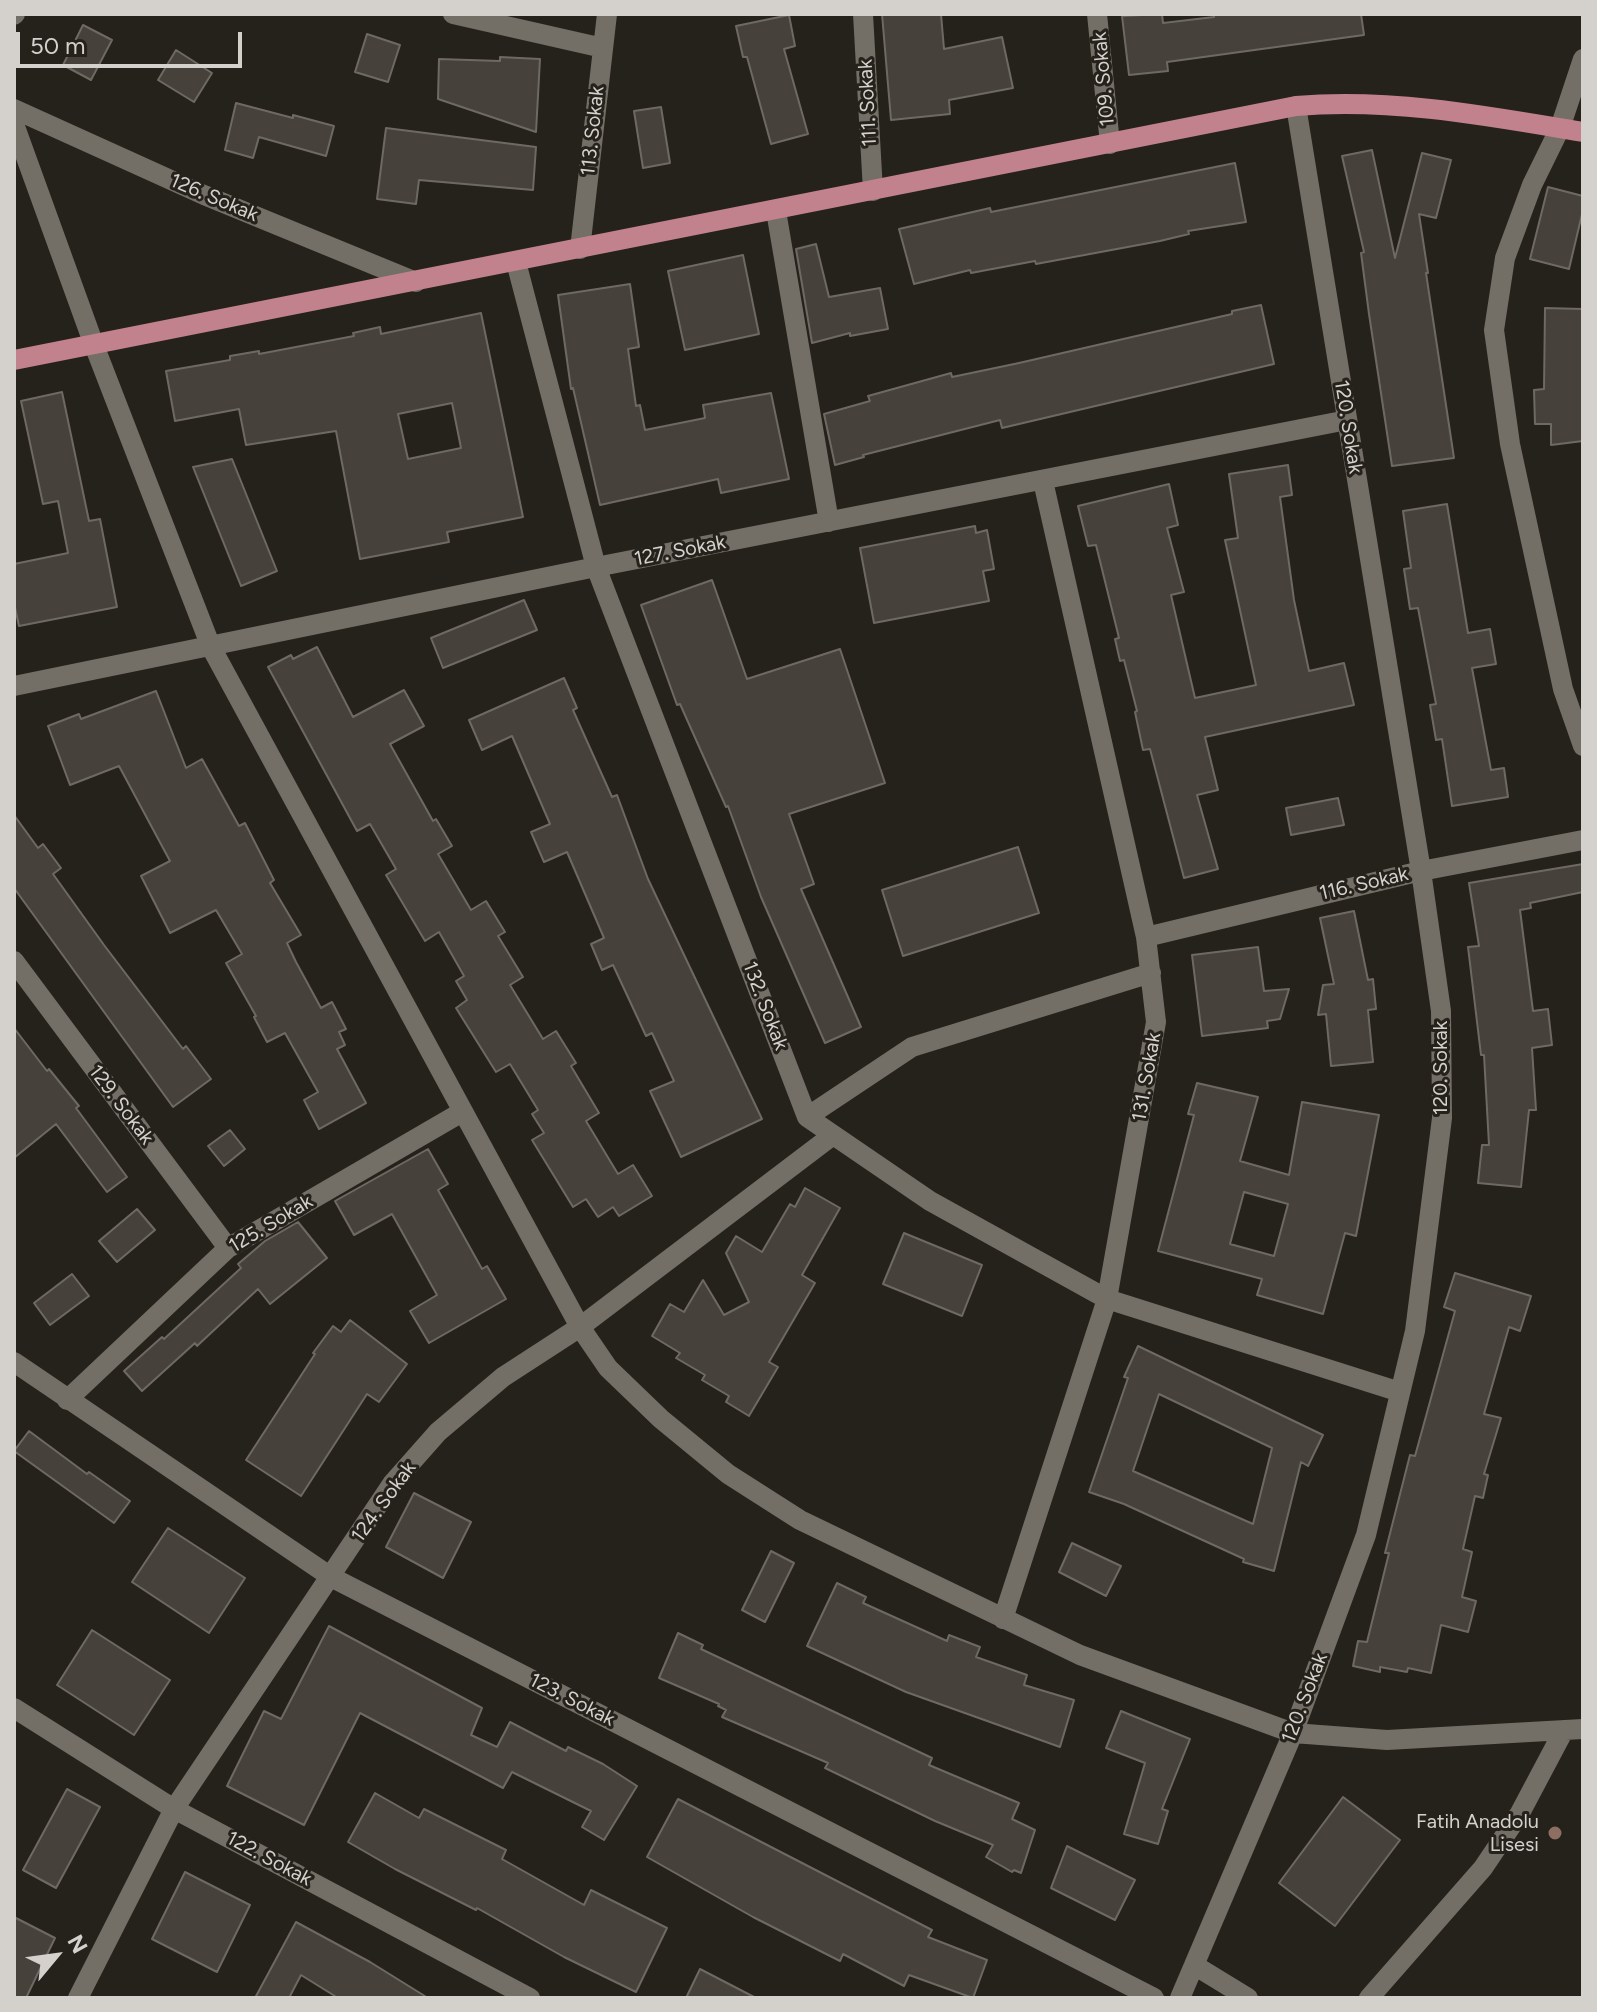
<!DOCTYPE html>
<style>
body{margin:0}
#map{position:relative;width:1597px;height:2012px;overflow:hidden;background:#25211b;font-family:Figtree,sans-serif}
canvas{display:block}
.frame{position:absolute;inset:0;border:16px solid #d4d1cd;pointer-events:none}
.north{position:absolute;left:16px;top:1916px;width:80px;height:80px;-webkit-text-stroke:6px #25211b;paint-order:stroke;rotate:61deg;font-size:22px;font-weight:700;line-height:32px;text-align:center;color:#d4d1cd}
.north::after{content:'';display:block;margin:auto;width:28px;height:36px;background:#d4d1cd;clip-path:polygon(50% 0,100% 100%,50% 72%,0 100%)}
.scale{position:absolute;left:16px;top:32px;width:226px;height:36px;box-sizing:border-box;border:4px solid #d4d1cd;border-top:0;padding-left:10px;font-size:24px;line-height:28px;white-space:nowrap;color:#d4d1cd;-webkit-text-stroke:6px #25211b;paint-order:stroke}
</style>
<div id="map">
<canvas width="1597" height="2012"></canvas>
<div class="frame"></div>
<div class="north">N</div>
<div class="scale">50 m</div>
</div>
<script>
const g = document.querySelector('canvas').getContext('2d');
g.lineJoin = 'round';
function fill(path, color) { g.fillStyle = color; g.fill(path, 'evenodd'); }
function trace(path, color, width, dash) { g.strokeStyle = color; g.lineWidth = width; g.lineCap = dash ? 'butt' : 'round'; g.setLineDash(dash || []); g.stroke(path); }
function label(font, color, halo, rows, align = 'center') {
  g.font = font + ' Figtree,sans-serif'; g.lineWidth = 6; g.setLineDash([]); g.textBaseline = 'middle'; g.strokeStyle = halo; g.fillStyle = color; for (const [text, x, y, turn = 0] of rows) {
    g.save(); g.translate(x, y); g.rotate((+turn || 0) * Math.PI / 180); g.textAlign = isNaN(turn) ? turn : align; if (halo) g.strokeText(text, 0, 0); g.fillText(text, 0, 0); g.restore();
  }
}
const building = new Path2D(`
 M882,14H941L944,49L1002,37L1013,88L949,100L950,114L891,120Z
 M1162,14L1163,23L1214,17V14H1361L1364,35L1167,62L1168,71L1129,75L1122,16Z
 M789,15L795,46L784,49L808,134L771,144L747,57H743L736,26Z
 M83,25L112,40L91,80L63,65Z
 M367,34L400,45L388,82L355,72Z
 M176,50L212,73L194,102L158,80Z
 M500,57L540,59L536,132L438,99L439,59L500,61Z
 M236,103L293,118V115L334,126L326,156L259,137L253,158L225,150Z
 M661,107L670,163L643,168L634,111Z
 M386,128L536,147L533,190L419,180L416,204L377,199Z
 M1372,150L1395,258L1422,153L1451,160L1436,218L1419,214L1428,273H1426L1454,458L1392,466L1369,314L1361,253L1364,252L1342,156Z
 M1235,163L1246,222L1188,231L1189,234L1160,241L1036,264L1035,261L971,273L970,270L914,284L899,229L990,208L991,212Z
 M1548,187L1583,196V210L1569,269L1530,259Z
 M816,244L829,297L880,288L888,329L850,336V333L812,343L796,249Z
 M743,255L759,334L685,350L668,271Z
 M630,284L639,347L628,349L636,406L640,405L645,430L705,418L703,405L771,393L789,479L721,493L718,479L600,505L573,388L571,389L558,295Z
 M1261,305L1274,364L1002,428L1000,420L863,455L864,457L835,465L824,414L870,401L868,396L951,373L952,377L1019,363L1232,314V311Z
 M1545,308L1583,309V441L1551,445V424H1535L1534,390L1544,389Z
 M481,313L523,517L447,532L449,542L360,559L336,431L246,445L239,409L175,421L166,371L230,360V356L259,351V354L354,336L353,333L380,327L381,334ZM452,403L461,448L408,459L398,414Z
 M62,392L89,521L100,519L117,607L19,626L14,603V564L68,553L58,501L43,504L21,401Z
 M232,459L277,571L241,586L193,467Z
 M1288,465L1292,495L1280,497L1294,600L1309,671L1344,663L1354,705L1205,737L1218,790L1197,795L1218,869L1184,878L1150,749L1143,750L1135,712L1137,711L1124,660L1120,661L1115,639L1119,638L1096,545L1088,546L1078,506L1169,484L1178,525L1167,528L1184,592L1171,595L1195,698L1256,685L1225,540L1238,538L1229,474Z
 M1447,504L1468,633L1490,629L1496,664L1472,668L1491,770L1504,768L1508,797L1452,806L1442,739L1436,740L1430,705L1436,704L1418,608L1410,609L1404,569L1411,568L1403,511Z
 M975,526L976,533L987,530L994,569L983,571L989,601L874,623L860,548Z
 M712,580L747,679L840,649L885,783L789,814L814,884L801,889L861,1027L825,1043L761,897L728,806L726,807L680,704L677,705L641,605Z
 M524,600L537,630L443,668L431,638Z
 M317,647L353,717L404,690L424,726L390,744L433,821L436,819L452,846L438,854L471,910L486,901L505,932L498,936L523,977L510,985L543,1039L556,1031L576,1063L571,1066L599,1113L586,1121L618,1174L633,1165L652,1196L619,1216L613,1207L598,1217L586,1199L573,1207L532,1140L544,1133L532,1114L538,1110L510,1064L496,1072L456,1008L467,1000L456,981L464,976L439,932L425,941L386,875L396,869L370,824L357,831L268,667L291,655L293,659Z
 M564,678L577,708L573,710L612,797L617,795L648,879L762,1119L681,1157L650,1091L674,1081L652,1033L646,1036L613,965L602,970L591,944L604,938L567,852L544,862L531,832L550,824L512,736L482,750L469,720Z
 M156,691L186,768L202,759L239,826L245,823L274,880L270,883L301,935L287,943L296,962L321,1008L332,1002L346,1029L339,1032L345,1045L337,1049L366,1103L319,1129L304,1100L318,1092L285,1033L267,1042L254,1017L256,1016L226,963L242,954L216,910L170,933L141,876L170,861L119,766L70,785L48,726L79,714L81,719Z
 M1338,798L1344,825L1291,835L1286,808Z
 M14,815L38,848L43,844L61,868L53,874L104,945L183,1049L186,1046L211,1079L173,1107L14,888Z
 M1018,847L1039,913L903,956L882,890Z
 M1583,864V892L1530,903L1531,908L1520,910L1533,1011L1548,1009L1552,1045L1532,1048L1536,1110H1529L1521,1187L1478,1183L1482,1145H1489L1484,1055H1481L1468,947L1479,946L1469,883Z
 M1354,911L1368,980L1373,979L1376,1009L1368,1010L1373,1062L1331,1066L1326,1014L1318,1015L1323,985L1334,984L1320,918Z
 M1258,947L1264,991L1289,989L1280,1019L1267,1021L1268,1028L1202,1036L1192,955Z
 M14,1028L47,1071L49,1069L79,1106L76,1108L127,1177L107,1192L56,1124L14,1158Z
 M1197,1083L1258,1097L1240,1161L1289,1175L1302,1102L1379,1115L1356,1236L1345,1233L1323,1314L1257,1295L1262,1279L1158,1251L1194,1115L1188,1114ZM1244,1192L1288,1204L1274,1256L1230,1244Z
 M230,1130L245,1149L224,1166L208,1146Z
 M428,1149L448,1184L438,1190L482,1269L487,1266L506,1299L429,1343L410,1311L437,1295L392,1214L354,1235L335,1201Z
 M805,1188L840,1208L802,1275L815,1283L769,1362L778,1367L749,1416L726,1402L729,1396L702,1380L705,1375L676,1358L680,1353L652,1336L670,1304L684,1312L703,1280L724,1315L749,1302L726,1253L736,1236L762,1252L790,1204L795,1207Z
 M137,1209L155,1230L117,1262L99,1241Z
 M298,1222L327,1258L270,1304L258,1289L197,1346L195,1343L142,1391L124,1371L162,1337L164,1339L241,1268L238,1264L265,1241Z
 M904,1233L982,1265L962,1316L883,1284Z
 M1455,1273L1531,1296L1520,1331L1509,1327L1484,1414L1501,1418L1484,1474L1488,1475L1483,1498L1475,1496L1463,1549L1472,1552L1462,1597L1476,1601L1468,1632L1441,1625L1431,1673L1408,1668L1407,1672L1380,1667V1672L1353,1666L1358,1641L1367,1642L1389,1553H1385L1410,1455L1415,1456L1455,1311L1444,1307Z
 M72,1274L89,1296L50,1325L34,1303Z
 M350,1320L407,1364L379,1402L367,1394L301,1496L246,1460L315,1354L313,1353L333,1326L341,1332Z
 M1138,1346L1323,1435L1308,1466L1301,1462L1274,1571L1243,1562L1244,1559L1124,1504L1089,1492L1128,1378L1124,1377ZM1159,1394L1272,1448L1253,1524L1133,1471Z
 M29,1431L87,1474L89,1472L130,1501L114,1523L14,1451Z
 M414,1493L471,1522L443,1578L386,1547Z
 M168,1528L245,1578L209,1633L132,1582Z
 M1072,1543L1121,1566L1106,1596L1059,1572Z
 M771,1551L794,1563L765,1622L742,1610Z
 M837,1583L866,1597L863,1603L947,1641L949,1635L980,1647L976,1657L1027,1675L1024,1685L1074,1700L1060,1747L906,1692L807,1646Z
 M329,1626L482,1708L471,1735L497,1747L510,1722L566,1751L568,1747L603,1764L637,1786L604,1840L582,1827L591,1811L512,1772L503,1788L360,1713L304,1825L227,1786L264,1711L281,1719Z
 M92,1630L170,1680L134,1735L57,1685Z
 M678,1633L703,1645L701,1649L932,1758L929,1765L1019,1803L1012,1819L1035,1830L1021,1873L1014,1870L1012,1872L986,1857L993,1845L935,1821L825,1768L828,1763L722,1717L726,1710L718,1706L719,1704L659,1678Z
 M1121,1711L1190,1739L1162,1809L1168,1811L1158,1844L1124,1834L1145,1763L1106,1748Z
 M67,1789L100,1807L56,1888L23,1870Z
 M375,1793L419,1818L424,1809L506,1850L502,1859L584,1905L591,1890L667,1928L636,1992L564,1957L477,1908L476,1910L395,1869L348,1842Z
 M1343,1797L1400,1840L1335,1926L1279,1883Z
 M678,1799L932,1930L928,1937L987,1960L973,1998L909,1975L904,1986L843,1954L840,1961L753,1917L647,1857Z
 M1067,1846L1135,1880L1115,1920L1051,1888Z
 M185,1872L250,1905L217,1972L152,1939Z
 M14,1917L55,1938L26,1998H14Z
 M296,1922L370,1962L428,1998H338L301,1975L289,1998H255Z
 M700,1969L756,1998H686Z`);
const minor = new Path2D(`
 M453,14L603,48
 M863,14L873,191
 M1097,14L1110,144
 M14,15L15,14
 M1583,59L1560,128L1532,185L1505,258L1494,330L1510,444L1563,689L1583,746
 M14,109L204,195L416,282
 M14,124L94,345L211,647L580,1327L608,1368L661,1419L728,1474L800,1520L1080,1655L1293,1733L1387,1740L1583,1729
 M776,211L829,522
 M580,249L607,14
 M516,262L596,567L807,1117L930,1201L1107,1299L1400,1392
 M14,686L596,567L1347,420
 M1146,937L1421,871L1583,840
 M14,961L228,1248
 M807,1117L912,1047L1151,973
 M14,1362L331,1577L1154,1998
 M67,1400L228,1248L462,1112
 M1003,1619L1107,1299L1156,1022L1146,937L1043,481
 M14,1708L174,1809L530,1998
 M1194,1965L1248,1998
 M78,1998L174,1809L392,1484L438,1432L503,1377L580,1327L833,1135
 M1180,1998L1293,1733L1366,1535L1415,1331L1442,1118L1441,1011L1421,871L1296,106
 M1369,1998L1483,1868L1520,1813L1564,1730`);
const major = new Path2D(`
 M14,360L1296,106C1393,98 1488,116 1583,132`);
const markers = [
 [1555,1833,8,"#8d6e63"]
];
const streetNames = [
 ["109. Sokak",1104,79,-95],
 ["111. Sokak",868,103,-93],
 ["113. Sokak",593,131,-84],
 ["126. Sokak",214,198,23],
 ["120. Sokak",1348,427,81],
 ["127. Sokak",680,551,-11],
 ["116. Sokak",1364,884,-13],
 ["132. Sokak",765,1006,69],
 ["120. Sokak",1441,1068,-90],
 ["131. Sokak",1147,1077,-80],
 ["129. Sokak",121,1105,53],
 ["125. Sokak",271,1224,-31],
 ["124. Sokak",384,1502,-54],
 ["120. Sokak",1305,1698,-69],
 ["123. Sokak",572,1700,27],
 ["122. Sokak",269,1859,28]
];
const poiNames = [
 ["Fatih Anadolu",1539,1822],
 ["Lisesi",1539,1845]
];
fill(building, '#46423b');
trace(building, '#6e6962', 2);
trace(minor, '#736e66', 20);
trace(major, '#c2828d', 20);
for (const [x, y, r, color] of markers) { const dot = new Path2D(); dot.arc(x, y, r, 0, 2 * Math.PI); g.fillStyle = color; g.fill(dot); trace(dot, '#25211b', 3); }
label('20px', '#d4d1cd', '#25211b', streetNames);
label('20px', '#d4d1cd', '#25211b', poiNames, 'right');
</script>
